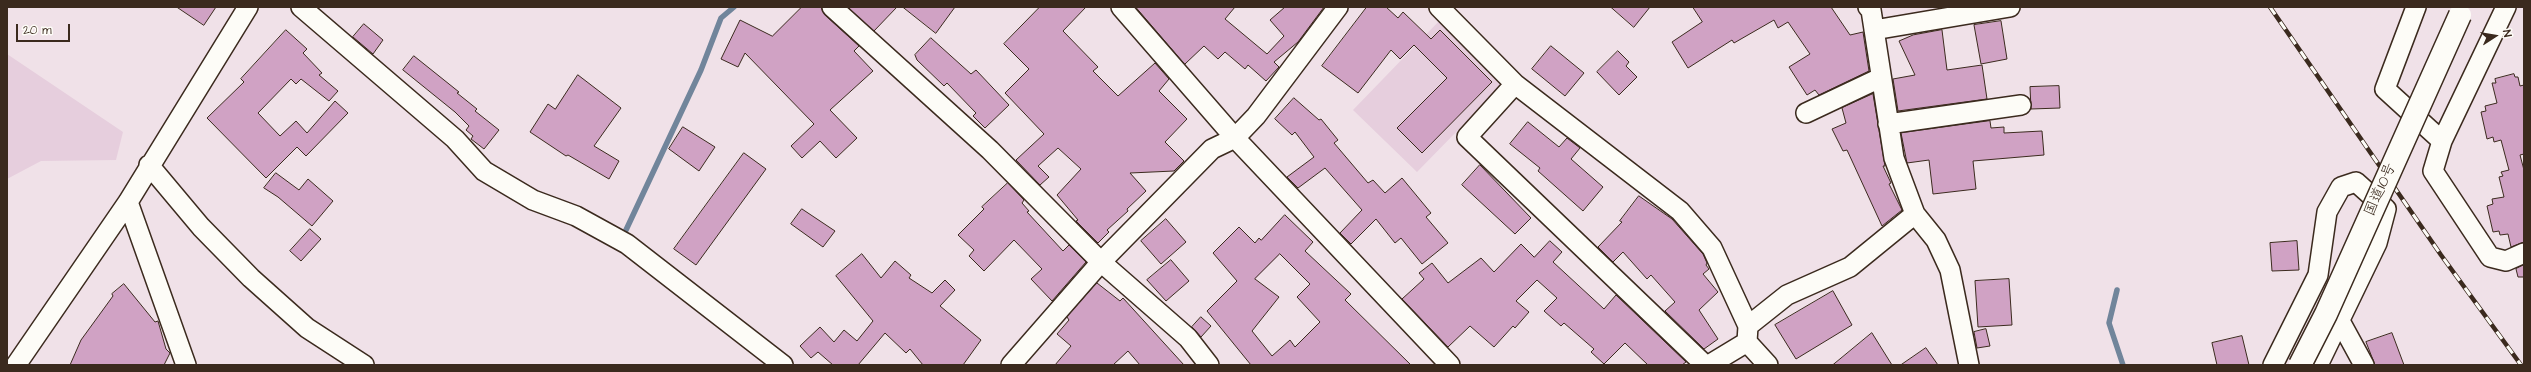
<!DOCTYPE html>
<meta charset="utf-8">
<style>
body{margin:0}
#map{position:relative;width:2531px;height:372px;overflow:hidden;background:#f0e1e8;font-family:"Architects Daughter",sans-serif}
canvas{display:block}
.frame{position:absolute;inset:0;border:8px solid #3b2a1e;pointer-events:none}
.north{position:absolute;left:2475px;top:16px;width:40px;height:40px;-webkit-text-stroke:3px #fdfcf7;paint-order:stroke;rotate:78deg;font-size:11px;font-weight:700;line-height:16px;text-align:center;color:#3b2a1e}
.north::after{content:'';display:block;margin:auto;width:14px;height:18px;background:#3b2a1e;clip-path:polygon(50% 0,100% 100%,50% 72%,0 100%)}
.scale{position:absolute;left:16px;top:24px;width:54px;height:18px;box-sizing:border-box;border:2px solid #3b2a1e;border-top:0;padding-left:5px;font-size:12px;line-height:14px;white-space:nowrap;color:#3b2a1e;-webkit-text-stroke:3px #fdfcf7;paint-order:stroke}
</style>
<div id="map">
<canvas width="2531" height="372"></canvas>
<div class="frame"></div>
<div class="north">N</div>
<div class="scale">20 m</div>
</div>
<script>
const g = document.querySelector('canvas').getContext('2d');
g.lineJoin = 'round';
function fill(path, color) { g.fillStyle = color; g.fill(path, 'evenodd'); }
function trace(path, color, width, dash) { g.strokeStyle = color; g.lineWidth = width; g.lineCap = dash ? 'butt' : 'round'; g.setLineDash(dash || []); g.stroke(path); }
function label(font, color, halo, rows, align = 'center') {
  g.font = font + ' "Architects Daughter","Klee One",sans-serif'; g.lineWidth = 3; g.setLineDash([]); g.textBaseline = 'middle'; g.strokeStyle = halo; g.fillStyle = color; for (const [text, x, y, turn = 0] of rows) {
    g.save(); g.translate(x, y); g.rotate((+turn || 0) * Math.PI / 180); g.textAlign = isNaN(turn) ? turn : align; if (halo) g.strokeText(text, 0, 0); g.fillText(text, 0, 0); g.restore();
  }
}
const built = new Path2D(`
 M1441,19L1505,82L1417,172L1353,110Z
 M7,54L123,132L116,160L41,161L7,179Z`);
const stream = new Path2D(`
 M626,230L701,70L721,18L734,7
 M2117,290L2109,323L2123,365`);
const building = new Path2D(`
 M177,7H216L204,25Z
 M802,7H821L825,15L859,46L854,51L873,71L830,110L857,138L836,158L820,141L802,158L791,146L814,124L745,53L738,67L721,59L740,20L772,36Z
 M848,7H897L874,31Z
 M903,7H955L936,33Z
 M1040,7H1086L1063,31L1098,67L1093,71L1118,96L1155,63L1169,79L1159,91L1187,119L1165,142L1184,161L1174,171L1130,173L1146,191L1127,209L1128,211L1107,230L1109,232L1098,243L1076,221L1078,220L1057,195L1081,169L1058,148L1038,166L1049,177L1040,185L1016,160L1044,134L1005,93L1029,69L1004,44Z
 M1136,7H1235L1225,19L1267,54L1284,36L1270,20L1285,7H1324L1298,42L1274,62L1279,67L1266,81L1248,65L1245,69L1225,52L1218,59L1204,46L1185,64Z
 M1367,7H1386L1398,18L1403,12L1431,39L1440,30L1492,82L1422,153L1397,128L1447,78L1414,45L1400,59L1391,50L1358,93L1322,66Z
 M1611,7H1650L1634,27Z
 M1693,7H1831L1850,35L1863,32L1869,71L1819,95L1815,90L1807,95L1789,67L1810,54L1788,22L1778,28L1774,20L1734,43L1732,40L1688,68L1672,42L1702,22Z
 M2001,21L2007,59L1981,64L1974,25Z
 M364,24L383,40L373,54L353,37Z
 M286,30L307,49L303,53L322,73L319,75L338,91L329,101L301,79L296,84L291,79L258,113L280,136L296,121L307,133L335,101L348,113L306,156L297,147L266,178L207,118L244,82L241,79Z
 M1942,30L1947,70L1982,65L1987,99L1898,111L1893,79L1915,75L1899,41L1913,35Z
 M931,38L971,74L976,70L1009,105L985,128L973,116L976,113L947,83L944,86L917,60L915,55Z
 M1551,46L1584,73L1565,96L1532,69Z
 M1618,51L1629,62L1626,66L1637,77L1619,95L1597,72Z
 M414,56L459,92L457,93L477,109L475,111L499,130L484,149L471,139L473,136L466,130L469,126L455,112L403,70Z
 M2514,74L2515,77H2518L2520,86L2524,85V154L2520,155L2524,170V242L2511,247L2508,234L2500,235L2499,231L2493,232L2487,206L2493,204L2492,199L2504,197L2499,177L2503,176L2501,172L2509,170L2501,140L2494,142L2493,137L2487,139L2481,112L2486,111L2485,106L2497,103L2492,83H2496L2495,79Z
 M578,75L621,108L594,146L619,161L609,179L568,155L566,156L530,132L548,104L555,109Z
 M2059,86L2060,108L2031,109L2030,87Z
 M1873,94L1885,166H1883L1891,183L1889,184L1902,210L1882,226L1847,150L1843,151L1832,129L1846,123L1842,108Z
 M1294,98L1319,120L1321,119L1338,140L1334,143L1368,183L1373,180L1385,193L1402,178L1431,213L1426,217L1448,243L1422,264L1401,238L1395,243L1376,219L1351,244L1340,233L1362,210L1325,168L1298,188L1287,177L1314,157L1295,132L1292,135L1275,119Z
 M1990,121L1991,128L2004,127V133L2042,131L2044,155L1973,161L1976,189L1933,194L1929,160L1907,163L1901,133Z
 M1528,122L1559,147L1567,138L1580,148L1571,159L1603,187L1583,211L1538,171L1540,168L1510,144Z
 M683,127L715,147L699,171L669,149Z
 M744,153L766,169L696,265L674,249Z
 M1480,165L1531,218L1515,234L1462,185Z
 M276,173L299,190L308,179L333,201L312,226L278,197L264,188Z
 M1008,183L1024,200L1022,203L1029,211L1027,212L1063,251L1069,245L1086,262L1052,301L1031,279L1042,269L1014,240L984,271L969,256L974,250L958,235L984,209L982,207Z
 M1639,196L1672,219L1703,254L1707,263L1706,265L1709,269L1703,274L1718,292L1699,310L1718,339L1704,349L1665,311L1675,302L1651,275L1647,279L1623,252L1613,262L1598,247L1622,222L1620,221Z
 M802,209L835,231L823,247L791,224Z
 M1285,215L1313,242L1305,251L1351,294L1345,300L1411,365H1251L1207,311L1237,281L1213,253L1239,227L1255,243L1259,238L1261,240ZM1280,254L1310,284L1297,297L1320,322L1295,347L1290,340L1272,356L1252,331L1279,297L1255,279Z
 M1166,219L1186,242L1161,264L1141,241Z
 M310,229L321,239L301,261L290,251Z
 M1550,241L1562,252L1553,262L1604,309L1616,295L1686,362L1682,365H1648L1625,343L1604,364L1591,352L1594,349L1564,323L1561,326L1544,311L1557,298L1537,280L1516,301L1529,312L1515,328L1513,326L1494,347L1470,326L1448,347L1402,299L1424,279L1419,273L1432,263L1448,283L1481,258L1494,272L1521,244L1534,257Z
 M2297,241L2299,270L2272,271L2270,243Z
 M862,254L881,278L895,261L911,275L909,278L932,293L945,280L955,290L940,306L981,340L963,365H923L910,349L906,353L885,333L858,365H833L818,352L811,358L800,346L820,327L834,342L844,330L857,341L873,321L836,276Z
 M1171,260L1189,281L1166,301L1147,280Z
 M2524,265V277H2518L2516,269Z
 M2009,279L2012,325L1978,327L1975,281Z
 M1097,283L1120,301L1123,298L1184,365H1140L1128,351L1113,365H1055L1071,346L1057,334L1069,320L1067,317Z
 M124,284L155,322L158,321L166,349L170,353L164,365H70L81,340L113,296L112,294Z
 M1833,291L1852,325L1796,359L1775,325Z
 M1201,317L1211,326L1201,337L1192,327Z
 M1986,329L1990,346L1977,348L1974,332Z
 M1872,333L1892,365H1833Z
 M2392,333L2404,365H2375L2366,342Z
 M2242,336L2249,365H2217L2212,343Z
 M1926,348L1938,365H1901Z`);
const minor = new Path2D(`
 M301,7L455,139L484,171L533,200L576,216L627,244L783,365
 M832,7L990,150L1101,262L1188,338L1209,365
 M1121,7L1235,138L1450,365
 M1439,7L1515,84L1467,137L1705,365
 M1868,7L1871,10L1894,158L1915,214L1936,240L1950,270L1969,365
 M2416,7L2385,89L2442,141
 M2506,7L2442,141L2433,171L2490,257L2506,261L2524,253
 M1874,30L2010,7
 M1515,84L1680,211L1712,248L1748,326L1747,342L1768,365
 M1806,113L1880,78
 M1888,124L2021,105
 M149,165L201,227L251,278L307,328L364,365
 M128,202L186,365
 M2340,321L2364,365
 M1748,326L1787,295L1850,267L1915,214
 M16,365L128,202L248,7
 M1011,365L1101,262L1212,149L1235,138L1256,116L1338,7
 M1709,365L1747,342
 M2273,365L2318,275L2327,212L2341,187L2356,182L2386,209L2377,243L2318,365`);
const rail = new Path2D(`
 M2270,7L2441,255L2521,365`);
const highwayBridge = new Path2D(`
 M2300,365L2326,314L2460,15`);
const streetNames = [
 ["国道10号",2381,190,-66]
];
fill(built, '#e6cedd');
trace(stream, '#71859b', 5.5);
fill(building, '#d0a2c4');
trace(building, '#3b2a1e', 1);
trace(minor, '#3b2a1e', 22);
trace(minor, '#fdfcf7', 19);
trace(rail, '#3b2a1e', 4.5);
trace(rail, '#fdfcf7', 3, [9]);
trace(highwayBridge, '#3b2a1e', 25, []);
trace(highwayBridge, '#fdfcf7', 22);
label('15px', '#3b2a1e', '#fdfcf7', streetNames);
</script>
